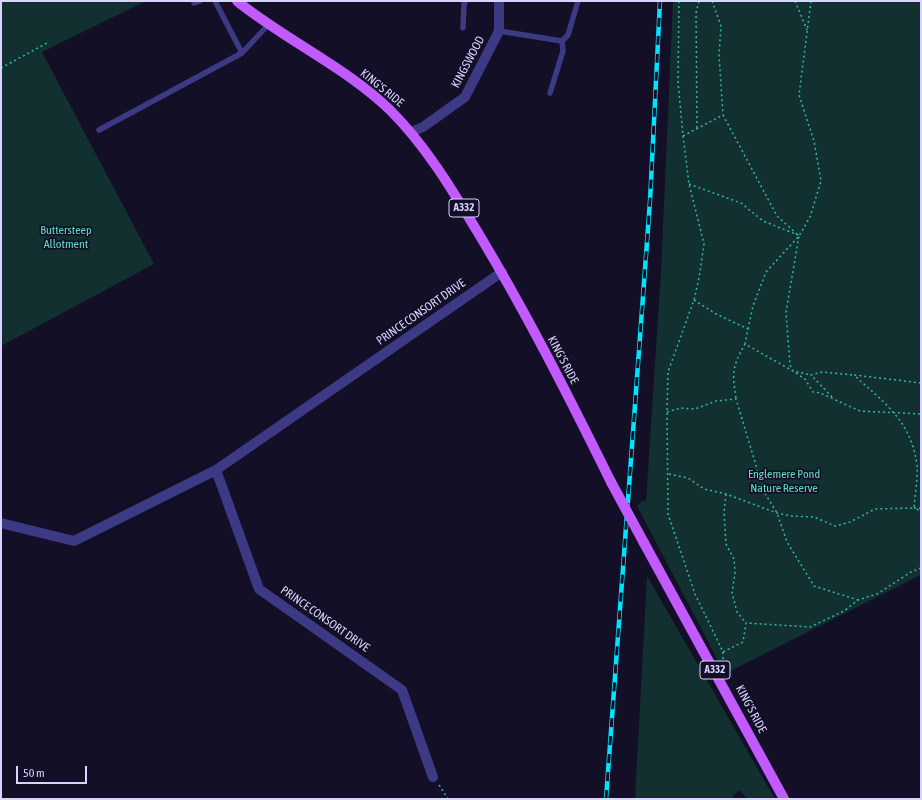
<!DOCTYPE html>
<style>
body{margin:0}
#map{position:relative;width:922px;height:800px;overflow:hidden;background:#130f26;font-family:"Asap Condensed",sans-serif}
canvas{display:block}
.frame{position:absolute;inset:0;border:2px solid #d9d4ff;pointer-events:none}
.scale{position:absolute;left:16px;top:766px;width:71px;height:18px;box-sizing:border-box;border:2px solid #d9d4ff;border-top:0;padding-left:5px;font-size:12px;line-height:14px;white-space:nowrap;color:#d9d4ff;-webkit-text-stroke:3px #130f26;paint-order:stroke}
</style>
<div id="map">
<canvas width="922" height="800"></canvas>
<div class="frame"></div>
<div class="scale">50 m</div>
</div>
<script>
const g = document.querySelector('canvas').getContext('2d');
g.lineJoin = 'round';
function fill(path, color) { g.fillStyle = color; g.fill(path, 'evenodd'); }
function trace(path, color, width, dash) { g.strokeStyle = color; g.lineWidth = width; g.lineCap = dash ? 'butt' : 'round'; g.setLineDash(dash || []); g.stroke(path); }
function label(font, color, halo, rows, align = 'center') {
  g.font = font + ' "Asap Condensed",sans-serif'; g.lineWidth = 3.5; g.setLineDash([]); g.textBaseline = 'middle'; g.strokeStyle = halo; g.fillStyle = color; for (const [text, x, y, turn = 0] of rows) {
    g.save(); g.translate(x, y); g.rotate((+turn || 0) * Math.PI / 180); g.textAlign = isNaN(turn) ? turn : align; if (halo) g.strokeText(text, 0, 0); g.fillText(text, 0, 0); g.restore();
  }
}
const green = new Path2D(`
 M1,1H146L42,52L154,264L1,346Z
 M673,1H921V575L730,671L726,676L637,506L642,501H646L661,272Z
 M647,576L775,799H748L739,790L731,799H635Z`);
const path = new Path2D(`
 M679,1L678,82L683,136L689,184L704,244L699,278L694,300L668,372L667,412L668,514L695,594L723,652L743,642L746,623L810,627L844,611L858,600L877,594L911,572L921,568
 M712,1L721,26L719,55L723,115
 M795,1L807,30
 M1,68L47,43
 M697,128L696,13L699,1
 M683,136L723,115L777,216L799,236L786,312L790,365L793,371L805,379L813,392L820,393L860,411L921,414
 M689,184L741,203L763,221L798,235
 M694,300L716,314L748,329L745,344
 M748,329L753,306L766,272L799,236L810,217L821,181L814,141L799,95L811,1
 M832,397L811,375L822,372L854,375
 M736,398C732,373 732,367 745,344L793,371L811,375
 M667,412L681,408L695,409L716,401L736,399L764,492L777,513L787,542L814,586L858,600
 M669,474L688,478L704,489L726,494L777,513L791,516L814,517L835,526L850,522L875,509L914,508C915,494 918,479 917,465C911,420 884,403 854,375L921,383
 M726,494L724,512L726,544L734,559L735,573L732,593L737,612L746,623
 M921,508H914L921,511
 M723,652V666
 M439,785L448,799`);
const service = new Path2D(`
 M215,1L242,53
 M194,3L200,1
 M463,28L464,4L466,1
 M499,31L562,41L568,35L578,1
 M550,93L563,51L562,41
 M99,130L242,53L269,24`);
const minor = new Path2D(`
 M411,132L423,127L465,97L499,31V1
 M216,470L259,589L402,690L433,777
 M1,523L74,541L216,470L502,272`);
const primary = new Path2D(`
 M237,1C284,39 347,68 390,110C426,146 451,188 477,231C526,312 569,397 611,482
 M644,543L784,799`);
const rail = new Path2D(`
 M606,799L650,201L660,1`);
const primaryBridge = new Path2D(`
 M611,482L644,543`);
const shields = [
 [464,208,30],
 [715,670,30]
];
const shieldNames = [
 ["A332",464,208],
 ["A332",715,670]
];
const streetNames = [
 ["KINGSWOOD",468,62,-62],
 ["KING'S RIDE",382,88,39],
 ["PRINCE CONSORT DRIVE",421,312,-35],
 ["KING'S RIDE",563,360,62],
 ["PRINCE CONSORT DRIVE",325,619,35],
 ["KING'S RIDE",751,709,62]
];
const parkNames = [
 ["Buttersteep",66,230],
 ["Allotment",66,244],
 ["Englemere Pond",784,474],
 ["Nature Reserve",784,488]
];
fill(green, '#12302f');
trace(path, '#2fb8b0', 1.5, [2, 3]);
trace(service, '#3d3a85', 5.5);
trace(minor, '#3d3a85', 10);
trace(primary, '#c25bff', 10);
trace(rail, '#00e5ff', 4.5);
trace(rail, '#130f26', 3, [9]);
trace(primaryBridge, '#c25bff', 10);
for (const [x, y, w] of shields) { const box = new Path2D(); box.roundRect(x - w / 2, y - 9, w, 18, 3); g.fillStyle = '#130f26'; g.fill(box); trace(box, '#d9d4ff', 1); }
label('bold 11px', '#d9d4ff', null, shieldNames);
label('12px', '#d9d4ff', '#130f26', streetNames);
label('12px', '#5fe0c0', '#130f26', parkNames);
</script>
